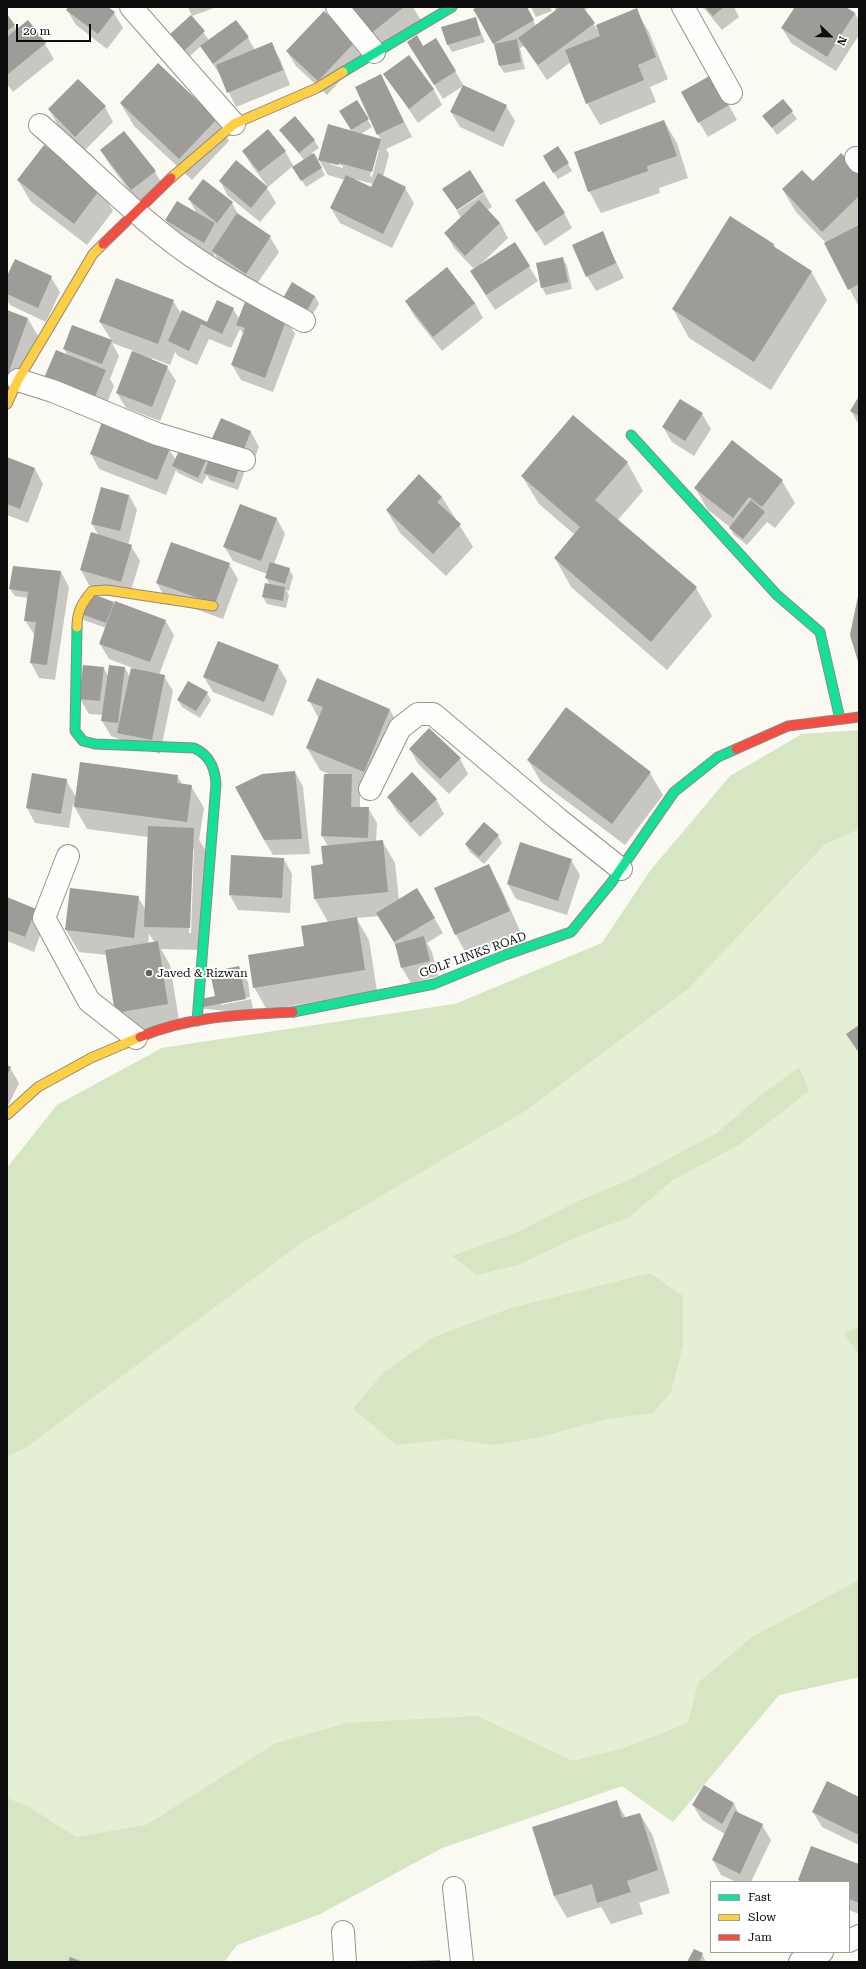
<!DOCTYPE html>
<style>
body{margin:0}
#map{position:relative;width:866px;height:1969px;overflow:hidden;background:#faf9f2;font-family:"Roboto Serif",serif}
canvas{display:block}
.frame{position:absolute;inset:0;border:8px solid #0d0d0d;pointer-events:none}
.legend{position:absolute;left:710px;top:1881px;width:140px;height:72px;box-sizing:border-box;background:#fff;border:1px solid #9e9e9e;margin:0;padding:5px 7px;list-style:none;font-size:12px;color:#0d0d0d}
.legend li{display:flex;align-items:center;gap:8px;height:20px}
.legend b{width:20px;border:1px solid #9e9e9e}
.north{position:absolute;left:810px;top:16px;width:40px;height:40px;-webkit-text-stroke:3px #fff;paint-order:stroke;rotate:113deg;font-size:11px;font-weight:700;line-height:16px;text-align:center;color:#0d0d0d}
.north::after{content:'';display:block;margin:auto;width:14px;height:18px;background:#0d0d0d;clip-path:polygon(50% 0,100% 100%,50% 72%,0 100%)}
.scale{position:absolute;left:16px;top:24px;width:75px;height:18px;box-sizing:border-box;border:2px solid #0d0d0d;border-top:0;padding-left:5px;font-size:12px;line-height:14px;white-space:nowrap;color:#0d0d0d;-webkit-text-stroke:3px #fff;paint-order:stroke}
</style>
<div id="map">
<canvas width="866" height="1969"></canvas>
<div class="frame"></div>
<ul class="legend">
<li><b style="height:5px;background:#16e098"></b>Fast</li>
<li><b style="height:5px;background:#ffcf43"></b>Slow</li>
<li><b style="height:5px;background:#f24e42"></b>Jam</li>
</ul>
<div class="north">N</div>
<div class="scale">20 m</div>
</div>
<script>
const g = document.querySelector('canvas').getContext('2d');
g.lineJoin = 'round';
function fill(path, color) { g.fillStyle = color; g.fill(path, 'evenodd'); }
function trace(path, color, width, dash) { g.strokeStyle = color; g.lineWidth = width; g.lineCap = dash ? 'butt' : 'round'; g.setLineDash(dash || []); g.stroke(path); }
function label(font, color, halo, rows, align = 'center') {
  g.font = font + ' "Roboto Serif",serif'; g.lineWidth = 4; g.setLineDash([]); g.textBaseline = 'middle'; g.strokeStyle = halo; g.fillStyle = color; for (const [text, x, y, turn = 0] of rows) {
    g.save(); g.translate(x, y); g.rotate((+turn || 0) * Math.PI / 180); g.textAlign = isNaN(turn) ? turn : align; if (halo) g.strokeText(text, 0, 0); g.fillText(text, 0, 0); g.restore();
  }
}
const green = new Path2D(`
 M859,730V1677L779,1695L673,1822L622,1786L442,1848L320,1914L237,1945L224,1962H7V1168L57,1105L162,1048L455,1004L602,943L650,871L730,776Z`);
const forest = new Path2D(`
 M859,730V829L825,844L689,988L525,1111L298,1245L27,1447L7,1457V1168L57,1105L162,1048L455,1004L602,943L650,871L730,776L802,734Z
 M799,1067L809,1091L740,1144L673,1180L628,1218L581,1235L518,1265L477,1275L452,1256L518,1232L578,1201L627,1181L717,1133L760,1096Z
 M650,1273L683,1296V1345L671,1392L653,1413L606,1419L537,1438L495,1445L449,1439L397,1445L353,1409L383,1373L434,1337L511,1308Z
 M859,1326V1354L844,1334Z
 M859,1580V1677L779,1695L673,1822L622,1786L442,1848L320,1914L237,1945L224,1962H7V1798L29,1807L76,1837L146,1825L276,1743L347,1723L477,1716L573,1761L624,1748L688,1723L698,1683L752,1637Z`);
const shadow = new Path2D(`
 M70,7H106L114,13L123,28L107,49L76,25L67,10Z
 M188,7H214V8L192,16Z
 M347,7H413L423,24L383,56Z
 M480,7H526L536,26L556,11L554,7H590L584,10L599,32L636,10L649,32L668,79L650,87L656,102L600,125L587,103L571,62L547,80L524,46L520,48L525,69L504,73L500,66L496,47L475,10Z
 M531,7H550L552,11L536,17Z
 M703,7H734L739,17L722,30Z
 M796,7H845L855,13L859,21V35L836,71L791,43L782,28Z
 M7,15L17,30L45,44L54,59L13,92L7,84Z
 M191,17L209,40L248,38L255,50L271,44L280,59L290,85L236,107L222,78L201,46L189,57L171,35Z
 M475,18L485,42L452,52L448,45L443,28Z
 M354,42L362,57L327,95L296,66L287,51Z
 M423,48L455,71L464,86L506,106L515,121L503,147L460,127L451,112L463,86L443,99L417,57Z
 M409,57L434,90L442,105L418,123L385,74Z
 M381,75L412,137L386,149L389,154L383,177L405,188L414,203L392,248L340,223L331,208L345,180L328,175L319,160L353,132L340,111L356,101L372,127L361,134L381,140L378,134ZM377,150H379L372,177L370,176ZM330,162L343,166V168L330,164ZM354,179L374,184L372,189Z
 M721,91L737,120L708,137L699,122Z
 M783,100L797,119L777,135L764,116Z
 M121,104L216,119L229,141L192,180L134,126Z
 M105,107L113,122L84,151L57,124L49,109Z
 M664,121L677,143L688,178L659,188L660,193L601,213L589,191Z
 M281,130L314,140L319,148L312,153L325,175L306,187L293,166L268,187L252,166L243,151H285L294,167L304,160Z
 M124,132L155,172L164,187L140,205L110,165L101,150Z
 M548,164H568L572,171L558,179Z
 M859,173V307L826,243L796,212L783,190Z
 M18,180L100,189L113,211L87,245L31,202Z
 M220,181L267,188L276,203L260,222L228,196Z
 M484,193L492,207L487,210L500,223L508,238L480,265L515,243L538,281L495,310L471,272L475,270L454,248L446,233L461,218L457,211Z
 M189,199L232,203L239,216L270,237L279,252L254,288L221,266L215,254L212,258L175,235L166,220L197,214Z
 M564,213L572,228L545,246L525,215Z
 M730,218L774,245L776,249L811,271L827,300L771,390L689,338L673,309Z
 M602,233L624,278L596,291L587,276Z
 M563,259L567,266L572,289L546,295L542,287Z
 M51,277L60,292L46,322L10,305L7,300V279Z
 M315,296L319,304L309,320L287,308Z
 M173,301L182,315L208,323L233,309L240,320L287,319L295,334L273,392L241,380L232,365L244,335L240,329L231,348L209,339L197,365L178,356L175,352L170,365L152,358V360L167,367L176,381L160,421L126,408L117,393L134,351L112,343L119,356L110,379L114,386L103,413L64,349L73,327L112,341L100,322Z
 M406,302L475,303L483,318L442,351L415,317Z
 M7,311L28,319L41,341L7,400Z
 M859,398V425L851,411Z
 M680,400L702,414L711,429L694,456L672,442L663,427Z
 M221,420L251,432L259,447L250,470L240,466L244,473L238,490L210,480L207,475L202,484L178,473L176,470L166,495L99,469L91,454L169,449L176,460L220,458Z
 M7,458L35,469L43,484L28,523L7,515Z
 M627,462L643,491L617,521L696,588L712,616L667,670L571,587L555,558L575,535L539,504L522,476Z
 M782,481L795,503L775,528L767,522L747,545L734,535L730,527L708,510L695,488Z
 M129,495L137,510L128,545L131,546L140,561L129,597L89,585L81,570L99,536L92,524Z
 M442,497L473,547L446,576L400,533L387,511Z
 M240,505L277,519L285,534L274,564L289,569L293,576L289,591L286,590L289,595L286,608L267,604L263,597L270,585L266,578L267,574L233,561L224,546Z
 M229,564L238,579L223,619L165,598L157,583Z
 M32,568L61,572L69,587L55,680L39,678L31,663L35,636L25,620L28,598L15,596L10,589L32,572Z
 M113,603L114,605L165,620L174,635L159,675L164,676L173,691L160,754L111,736L102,721L103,715L89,714L80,699L104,668L108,676L125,668L130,677L138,670L109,659L100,644L106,628L84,620L80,613Z
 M278,666L287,681L273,716L213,692L204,677Z
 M317,680L390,710L402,732L377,794L358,786L360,790V808H368L377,823L376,841H382L395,863L399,900L417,889L443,933L427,943L432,952L438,976L411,983L402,968L396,946L379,916L356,918L369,940L377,991L267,1010L254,987L305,947L328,922L315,899L328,846L322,836L324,775H331L320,770L307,748L319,719L309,700Z
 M207,693L211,700L200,718L182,707L178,700Z
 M410,749L460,759L468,774L449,794L418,764Z
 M528,760L650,773L663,795L625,845L541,782Z
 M295,772L303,787L310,854L273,855L264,840Z
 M177,776L183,785L191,786L204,808L199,840L206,851L202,950L161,949L170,965L180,1026L129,1035L116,1013L107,955L79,952L66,930L138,897L146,910L148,837L87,829L73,804L69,828L35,823L27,808L66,780L76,797ZM192,849H194L191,933H189ZM149,934L155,943L148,944Z
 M388,797L436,799L444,814L420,837L397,812Z
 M498,836L502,843L484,864L470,852L466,845Z
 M284,859L292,874L290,913L238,910L230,895Z
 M571,860L580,875L567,915L516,899L508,884Z
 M489,866L501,888L521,933L468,957L456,935Z
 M7,898L36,909L44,924L34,952L7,941Z
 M239,967L248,982L250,997L221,1003V1005L251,999L254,1014L198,1008L216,997Z
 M7,1066L10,1068L19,1083L7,1108Z
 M705,1786L734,1804L739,1814L762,1825L771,1840L751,1882H736L721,1875L713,1860L725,1834L702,1820L693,1805Z
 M859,1798V1845L822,1827L813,1812Z
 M616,1801L626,1818L640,1814L653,1836L670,1893L639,1903L643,1914L611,1924L601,1907L567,1918L554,1896L533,1828Z
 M859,1865V1914L849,1910V1882H800L799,1880Z
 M702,1954L706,1962H688Z`);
const building = new Path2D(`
 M68,7H108L115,12L98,34L66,10Z
 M347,7H404L369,35Z
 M478,7H527L534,20L493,44L473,9Z
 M560,7H583L595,23L538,65L518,38Z
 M705,7H724L713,16Z
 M795,7H846L855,13L827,57L781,28Z
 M637,8L656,57L638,65L644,80L586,104L565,50L600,36L596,25Z
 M324,11L355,42L318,81L286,51Z
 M7,14L15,25L7,31Z
 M191,15L205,31L184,51L170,34Z
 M476,17L481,35L447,45L441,27Z
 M28,20L46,43L7,75V37Z
 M236,20L249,37L213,64L200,46Z
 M417,35L423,46L436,38L456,71L434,85L407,42Z
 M517,39L521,62L499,66L494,44Z
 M272,42L283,70L227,93L216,65Z
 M409,55L434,89L409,109L383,74Z
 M158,63L217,119L179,159L120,103Z
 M381,74L404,122L377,135L355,87Z
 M713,74L729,105L698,123L681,92Z
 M78,79L106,106L75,137L48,109Z
 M463,85L507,105L494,132L450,112Z
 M783,99L793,111L772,128L762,116Z
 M357,100L369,119L351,130L339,111Z
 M295,116L315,140L299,153L279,130Z
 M664,120L677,156L647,166L648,171L588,192L574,152Z
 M328,124L381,139L372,172L339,163L338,165L318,160Z
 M268,129L286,151L259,172L242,151Z
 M124,131L156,171L131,190L100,150Z
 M44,145L101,188L74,224L17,180Z
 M558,146L569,163L553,173L543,156Z
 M314,153L322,168L301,181L292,167Z
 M841,153L859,172V196L822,232L782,189L802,170L813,181Z
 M236,160L268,187L251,208L219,181Z
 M470,170L484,192L457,210L442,189Z
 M378,173L406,187L383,234L330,208L346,175L371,187Z
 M203,179L233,202L217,223L188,199Z
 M544,181L565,213L536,232L515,200Z
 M479,200L500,223L465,256L444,233Z
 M177,201L215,223L204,243L165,220Z
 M237,213L271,236L246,274L212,251Z
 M730,216L774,244L773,246L812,271L754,362L672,309Z
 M859,225V284L848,290L824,243Z
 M603,231L616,263L586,277L572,245Z
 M515,242L530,266L486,295L470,271Z
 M563,257L568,282L541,288L536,263Z
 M15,259L52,276L38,308L7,294V276Z
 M447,267L475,303L433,337L405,301Z
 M116,278L174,300L158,344L99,322Z
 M292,282L315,296L305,314L282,300Z
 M217,300L234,308L222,334L201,324L189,351L168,341L182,310L207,322Z
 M245,302L287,318L265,378L231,365L245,328L236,325Z
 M7,310L28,318L7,377Z
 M72,325L112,340L102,364L63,349Z
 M56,350L106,370L94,399L44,378Z
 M132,351L168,366L152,407L116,393Z
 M859,396V416L850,411Z
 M680,399L703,413L685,441L662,427Z
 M573,415L628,462L595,500L697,587L651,642L554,558L580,527L521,476Z
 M221,418L251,431L241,456L210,443Z
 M102,422L170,448L157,480L90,454Z
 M732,440L783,480L762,507L749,497L733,518L694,488Z
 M182,444L208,456L198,478L172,466Z
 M211,454L240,465L234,483L204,473Z
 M7,457L35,468L20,509L7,504Z
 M419,474L442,497L437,502L461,524L433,554L386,510Z
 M101,487L129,495L120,531L91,524Z
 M751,500L765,512L743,539L729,528Z
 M240,504L277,518L261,561L223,547Z
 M91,532L132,545L121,582L80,570Z
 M171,542L230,563L215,604L156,583Z
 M270,562L290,568L285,584L265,578Z
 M13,566L61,571L47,665L30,663L36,622L24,621L28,592L9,589Z
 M265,583L285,587L283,601L262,597Z
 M87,592L114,602L106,623L79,613Z
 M858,596H859V665L850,635Z
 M115,601L166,620L150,662L99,644Z
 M218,641L279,665L264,702L203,677Z
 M83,665L104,667L100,701L79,699Z
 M109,665L125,667L118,723L101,721Z
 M131,668L165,675L152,740L117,733Z
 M317,678L390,709L364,772L306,748L323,707L307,701Z
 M188,681L208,692L196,711L177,700Z
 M566,707L651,772L612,824L527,760Z
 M429,728L461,758L440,779L409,749Z
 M80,762L178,775L177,783L192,785L187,822L74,807Z
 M295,771L302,839L264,840L235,787L262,774Z
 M412,772L437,799L411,823L387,797Z
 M32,773L67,779L61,814L26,808Z
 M324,774H352L351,807H369L368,838L321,836Z
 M484,822L499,835L479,857L465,844Z
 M148,826L194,828L190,928L144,927Z
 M383,840L388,892L314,899L311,866L323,864L321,846Z
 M520,842L572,859L558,901L507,884Z
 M231,855L284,858L282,898L229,895Z
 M489,864L510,911L455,935L434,888Z
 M70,888L139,896L134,938L65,930Z
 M417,888L435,918L394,942L376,913Z
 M7,897L36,909L25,937L7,930Z
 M357,917L365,970L253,988L248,955L304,946L301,926Z
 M424,936L430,961L401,968L395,944Z
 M158,941L168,1004L115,1013L105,950Z
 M239,966L246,999L197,1008L196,1000L215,996L210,972Z
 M859,1025V1053L846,1034Z
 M7,1065L11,1067L7,1075Z
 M827,1781L859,1797V1835L812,1812Z
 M704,1785L734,1803L722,1824L692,1805Z
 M617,1800L622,1818L640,1813L658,1870L627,1881L631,1892L597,1903L592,1884L554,1896L532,1827Z
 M735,1811L763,1824L740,1874L712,1860Z
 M811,1846L859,1864V1903L849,1899V1882H803L798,1880Z
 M694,1949L703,1953L699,1962H687Z
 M70,1957L83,1962H68Z
 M440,1960V1962H411V1961Z`);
const street = new Path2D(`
 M131,7L234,124
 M337,7L374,52
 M683,7L731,93
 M40,125C94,171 144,226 204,264C236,285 271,303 304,321
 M856,158L859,162
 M18,380L53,391L157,434L244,460
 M370,789L400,728L418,714H433L558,819L621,869
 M68,856L44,918L89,1001L136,1038
 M454,1888L462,1962
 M343,1932L345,1962
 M849,1941L859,1936
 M800,1962L822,1952`);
const fast = new Path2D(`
 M343,72L452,7
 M631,435L777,595L820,632L840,719
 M77,627L75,731L83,741L95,744L194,748C210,755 215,768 216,784L197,1021
 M293,1012L434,984L505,955L571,932L611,883L674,792L718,757L736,749`);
const slow = new Path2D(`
 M171,178L234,124L317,88L343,72
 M7,404L18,380L93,254L103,244
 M77,627C77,611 82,603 92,591L107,590L213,606
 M7,1115L38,1087L91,1058L140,1037`);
const jam = new Path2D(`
 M103,244L171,178
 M736,749L788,726L859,717
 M140,1037C188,1016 242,1015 293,1012`);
const markers = [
 [149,973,4,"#60605d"]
];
const streetNames = [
 ["GOLF LINKS ROAD",473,955,-20]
];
const poiNames = [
 ["Javed & Rizwan",157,973]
];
fill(green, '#e5efd4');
fill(forest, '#d6e5c2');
fill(shadow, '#0003');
fill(building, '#9d9c98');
trace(street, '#949390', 24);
trace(fast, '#8a8a87', 11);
trace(slow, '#8a8a87', 11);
trace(jam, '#8a8a87', 11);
trace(street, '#fefefd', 22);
trace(fast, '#16e098', 9);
trace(slow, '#ffcf43', 9);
trace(jam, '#f24e42', 9);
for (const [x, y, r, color] of markers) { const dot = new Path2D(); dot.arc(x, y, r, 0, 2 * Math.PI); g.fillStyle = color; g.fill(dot); trace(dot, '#fff', 1.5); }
label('12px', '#0d0d0d', '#fff', streetNames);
label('12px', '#0d0d0d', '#fff', poiNames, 'left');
</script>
